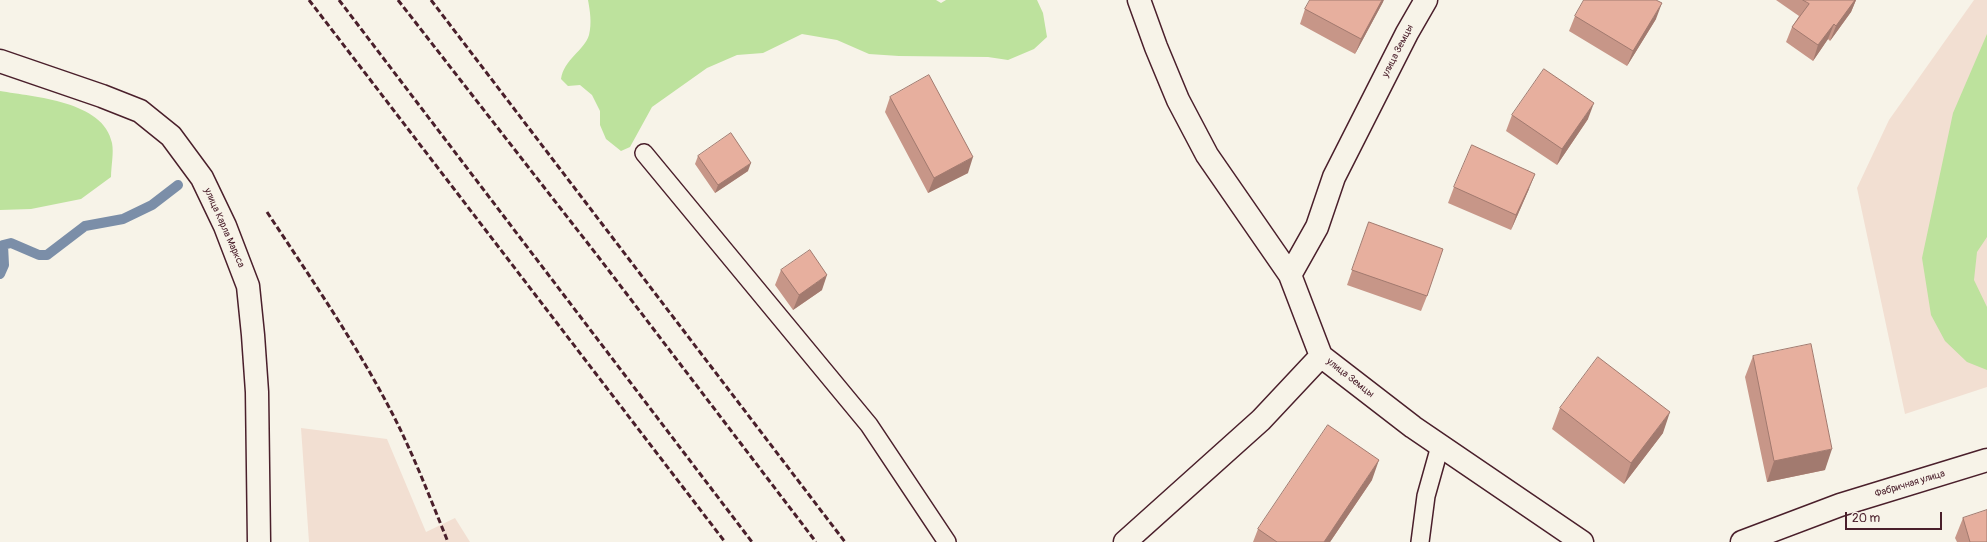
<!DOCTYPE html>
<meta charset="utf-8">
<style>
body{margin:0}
#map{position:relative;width:1987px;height:542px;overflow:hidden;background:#f7f3e8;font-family:Pangolin,sans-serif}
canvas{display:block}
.scale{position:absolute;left:1845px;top:512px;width:97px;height:18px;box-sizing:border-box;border:2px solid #4a1f2b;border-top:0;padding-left:5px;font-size:12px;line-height:14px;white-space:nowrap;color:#4a1f2b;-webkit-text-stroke:3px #f7f3e8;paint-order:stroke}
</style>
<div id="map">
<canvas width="1987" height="542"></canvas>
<div class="scale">20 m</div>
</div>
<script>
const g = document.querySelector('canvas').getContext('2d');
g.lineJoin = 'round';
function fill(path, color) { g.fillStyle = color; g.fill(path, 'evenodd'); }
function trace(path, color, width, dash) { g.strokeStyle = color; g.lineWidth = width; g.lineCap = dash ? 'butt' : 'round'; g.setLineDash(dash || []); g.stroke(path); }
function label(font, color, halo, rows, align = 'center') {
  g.font = font + ' Pangolin,sans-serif'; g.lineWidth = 3.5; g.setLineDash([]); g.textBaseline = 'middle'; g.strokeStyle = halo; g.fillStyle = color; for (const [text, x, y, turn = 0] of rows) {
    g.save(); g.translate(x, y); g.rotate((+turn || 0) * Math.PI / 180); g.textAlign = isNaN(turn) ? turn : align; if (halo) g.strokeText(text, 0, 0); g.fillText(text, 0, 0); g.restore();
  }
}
const built = new Path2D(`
 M1974,0H1987V387L1905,414L1857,188L1889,120Z
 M301,428L387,439L426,532L455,518L470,542H309Z`);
const green = new Path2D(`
 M588,0H936L941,3L946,0H1037L1043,13L1047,37L1034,49L1008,60L988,57L899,56L869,54L837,40L802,34L763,53L737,55L707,68L652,107L630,147L621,151L606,139L600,125V111L592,95L580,85L568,86L561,79C564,59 584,51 589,35C592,23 590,11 588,0Z
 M1987,34V237L1977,252L1974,280L1987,307V370L1967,362L1945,341L1931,315L1922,258L1953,113Z
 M0,91C34,97 104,101 112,143C114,153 111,166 111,177L81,199L31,209L0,210Z`);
const stream = new Path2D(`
 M0,274L4,265L3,245L11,243L39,255H47L85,226L123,219L152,205L178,185`);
const service = new Path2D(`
 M644,153L869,425L947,542
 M1420,542L1426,496L1440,446`);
const minor = new Path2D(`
 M1139,0L1156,47L1178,100L1207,155L1290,275L1321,356
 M0,61L102,96L140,111L171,136L202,178L225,226L248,286L253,335L257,392L259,542
 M1290,275L1317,227L1334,177L1407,33L1426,0
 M1321,356L1413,427L1582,542
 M1125,542L1261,420L1321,356
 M1742,542L1840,505L1987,460`);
const rail = new Path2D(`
 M309,0L725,542
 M339,0L752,542
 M398,0L600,259L816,542
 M431,0L845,542
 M267,212C310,277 355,342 391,411C413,453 430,498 448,542`);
const wall = new Path2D(`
 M1776,0H1856L1851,12L1830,41L1828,39L1813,61L1786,42L1792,27L1799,16Z
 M1383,2L1355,54L1300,24L1305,9Z
 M1575,16L1656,19L1627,66L1569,31Z
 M890,97L968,173L928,193L885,112Z
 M1512,115L1588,119L1557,165L1506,131Z
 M698,156L748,171L715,193L695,164Z
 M1454,187L1529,189L1511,230L1448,203Z
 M1369,222L1427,296L1421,311L1347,285Z
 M781,270L822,290L793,310L775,285Z
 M1753,356L1825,470L1767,482L1745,377Z
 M1560,408L1663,433L1624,484L1552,429Z
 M1372,480L1330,542H1253L1258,529Z
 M1963,518L1987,542H1957L1955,538Z`);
const shadedWall = new Path2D(`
 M1382,0H1384L1383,2L1355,54L1361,39Z
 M1851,0H1856L1851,12L1830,41L1836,26Z
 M1662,3L1656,19L1627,66L1633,51Z
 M1834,24L1828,39L1813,61L1818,45Z
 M1594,103L1588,119L1557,165L1562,149Z
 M973,157L968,173L928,193L934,178Z
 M751,163L748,171L715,193L718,185Z
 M1535,174L1529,189L1511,230L1516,215Z
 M827,275L822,290L793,310L799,295Z
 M1670,412L1663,433L1624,484L1631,463Z
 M1832,449L1825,470L1767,482L1774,461Z
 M1379,460L1372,480L1330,542H1324Z`);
const building = new Path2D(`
 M1310,0H1382L1361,39L1305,9Z
 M1584,0H1656L1662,3L1633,51L1575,16Z
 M1803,0H1855L1836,26L1834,24L1818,45L1792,27L1809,4Z
 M1544,69L1594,103L1562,149L1512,115Z
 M929,75L973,157L934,178L890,97Z
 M731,133L751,163L718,185L698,156Z
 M1472,145L1535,174L1516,215L1454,187Z
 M1369,222L1443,249L1427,296L1352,270Z
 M810,250L827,275L799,295L781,270Z
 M1811,344L1832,449L1774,461L1753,356Z
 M1598,357L1670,412L1631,463L1560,408Z
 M1328,425L1379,460L1324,542H1277L1258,529Z
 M1987,510V542H1970L1963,518Z`);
const streetNames = [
 ["улица Земцы",1398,51,-63],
 ["улица Карла Маркса",224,228,66],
 ["улица Земцы",1350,378,38],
 ["Фабричная улица",1910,484,-17]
];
fill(built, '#f2dfd2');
fill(green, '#bde29d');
trace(stream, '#7b8ea8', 10);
trace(service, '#4a1f2b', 20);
trace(minor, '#4a1f2b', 25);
trace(service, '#f7f3e8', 17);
trace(minor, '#f7f3e8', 22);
trace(rail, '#4a1f2b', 3, [6, 3]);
fill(wall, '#c79688');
fill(shadedWall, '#a27a6f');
fill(building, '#e7af9e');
trace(building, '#a27a6f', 1);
label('10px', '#4a1f2b', '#f7f3e8', streetNames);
</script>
